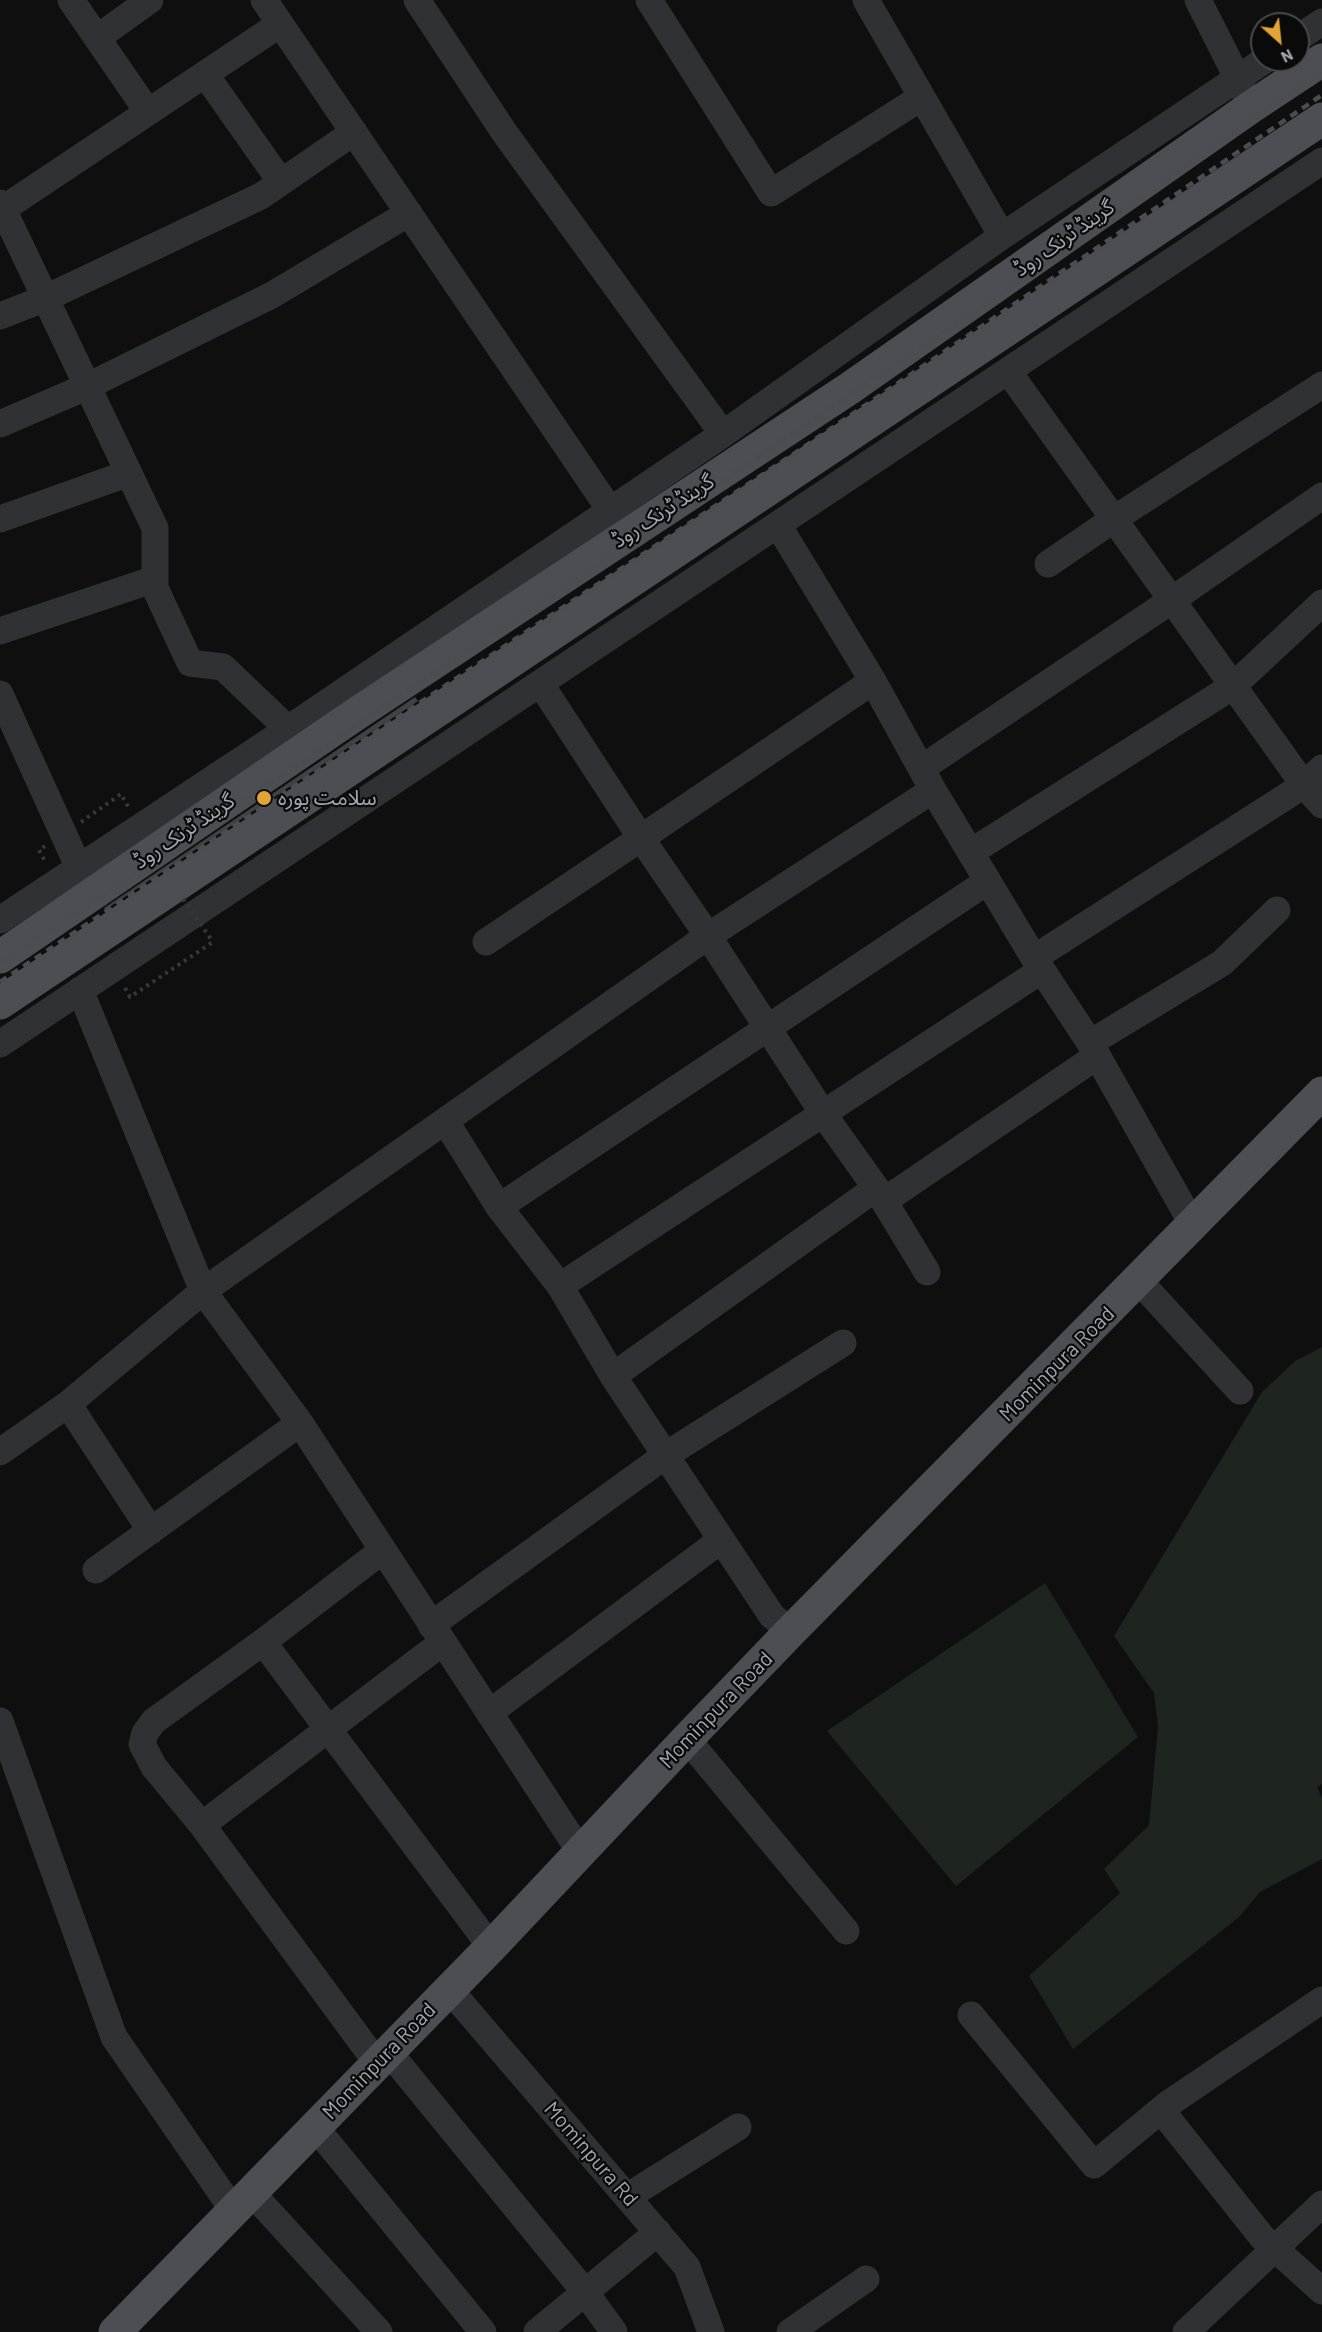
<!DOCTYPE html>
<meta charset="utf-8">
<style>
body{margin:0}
#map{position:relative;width:1322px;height:2332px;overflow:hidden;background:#0f0f10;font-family:Barlow,sans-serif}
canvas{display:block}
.north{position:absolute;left:1250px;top:12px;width:60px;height:60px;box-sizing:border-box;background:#0a0a0b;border:2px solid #46484d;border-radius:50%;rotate:153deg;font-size:16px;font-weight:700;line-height:24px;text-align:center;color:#a1a6b0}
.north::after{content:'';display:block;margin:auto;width:21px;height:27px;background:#e2a435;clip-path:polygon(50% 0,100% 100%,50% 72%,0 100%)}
</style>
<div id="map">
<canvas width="1322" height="2332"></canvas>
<div class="north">N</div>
</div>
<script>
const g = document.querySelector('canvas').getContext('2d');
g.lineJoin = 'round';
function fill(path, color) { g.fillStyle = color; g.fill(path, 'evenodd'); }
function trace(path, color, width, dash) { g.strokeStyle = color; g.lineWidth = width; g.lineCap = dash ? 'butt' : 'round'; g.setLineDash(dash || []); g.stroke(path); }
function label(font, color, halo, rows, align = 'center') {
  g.font = font + ' Barlow,"Noto Sans Arabic",sans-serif'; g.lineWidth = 4.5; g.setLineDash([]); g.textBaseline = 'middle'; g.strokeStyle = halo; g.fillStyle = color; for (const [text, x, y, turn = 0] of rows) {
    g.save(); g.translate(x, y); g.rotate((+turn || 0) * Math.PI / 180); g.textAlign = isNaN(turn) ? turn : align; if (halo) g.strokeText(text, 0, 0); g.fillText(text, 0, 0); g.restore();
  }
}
const green = new Path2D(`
 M1322,1347V1784L1317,1787L1322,1798V1859L1260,1892L1239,1917L1073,2049L1029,1976L1120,1893L1104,1869L1149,1825L1158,1726L1154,1693L1114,1636L1262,1392L1295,1361Z
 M1045,1583L1138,1737L956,1886L827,1731Z`);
const building = new Path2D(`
 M415,697L418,701L105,910L104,908Z`);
const path = new Path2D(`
 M81,822L121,794L129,808
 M45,846L39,850L46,863
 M125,988L130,997L213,942`);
const minor = new Path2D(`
 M71,0L148,112
 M264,0L610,510
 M417,0L504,132L723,434
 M649,0L771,193L922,97
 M866,0L1002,236
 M1198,0L1245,93
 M97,38L150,0
 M1298,38L1322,22
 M205,74L281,182
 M0,203L155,528V588L190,663L223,667L288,729
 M3,209L280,24
 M0,316L46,298L261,196L354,132
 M1008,371L1304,785L1322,805
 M0,424L88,386L272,295L409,213
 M0,519L129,473
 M778,525L873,681L933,790L1034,958L1090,1043L1193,1225
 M1048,564L1114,519L1322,385
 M0,631L155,579
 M873,681L641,838L708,936L824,1115L876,1188L927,1272
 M0,694L79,868
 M922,768L1172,600L1322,496
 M971,852L1233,686L1322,603
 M0,920L288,729L723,434L1002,236L1265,60
 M486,942L641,838L540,683
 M1034,958L1304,785L1322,768
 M80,990L203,1291L300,1423L581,1853
 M1090,1043L1222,963L1277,910
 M0,1044L1322,161
 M446,1122L499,1207L560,1286L613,1376L772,1616L791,1631
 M884,1201L1097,1056
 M499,1207L988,881
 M1139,1281L1240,1391
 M560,1286L1042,970
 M613,1376L876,1188
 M68,1404L151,1531
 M0,1452L68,1404L203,1291L708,936L933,790
 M96,1570L300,1423
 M431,1625L666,1455L843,1343
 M263,1642L491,1947
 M489,1713L721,1540
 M0,1721L114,2037L233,2210
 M687,1739L846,1931
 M202,1825L443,1642
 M449,1989L687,2267L711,2332
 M971,2015L1094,2165L1168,2104L1322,2000
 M388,2051L585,2292L614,2332
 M377,2063L202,1825L154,1767L142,1744L145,1733L154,1721L263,1642L383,1550
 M1161,2110L1262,2237L1322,2291
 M315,2127L483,2332
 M251,2192L379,2332
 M627,2197L738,2127
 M537,2332L658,2232
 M790,2332L866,2279
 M1186,2332L1322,2204`);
const major = new Path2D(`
 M0,957L356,714L850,388L1251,107L1322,60
 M0,1003L1322,119
 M115,2332L491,1947L687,1739L791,1631L1322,1093`);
const rail = new Path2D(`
 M0,964L1031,274L1322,71
 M0,982L801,449L1322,95`);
const pathBridge = new Path2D(`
 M183,899L213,942`);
const markers = [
 [264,798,8,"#e2a435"]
];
const streetNames = [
 ["گرینڈ ٹرنک روڈ",1064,238,-35],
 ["گرینڈ ٹرنک روڈ",663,511,-33],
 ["گرینڈ ٹرنک روڈ",184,831,-34],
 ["Mominpura Road",1057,1364,-45],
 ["Mominpura Road",716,1710,-46],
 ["Mominpura Road",379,2061,-46],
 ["Mominpura Rd",591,2154,49]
];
const poiNames = [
 ["سلامت پورہ",278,798]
];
fill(green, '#1e241e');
fill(building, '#404246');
trace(path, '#36383c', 4, [3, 4.5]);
trace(minor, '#303135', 27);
trace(major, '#4c4e53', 33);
trace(rail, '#4b4d51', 4.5, [8, 6]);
trace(pathBridge, '#36383c', 4, [3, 4.5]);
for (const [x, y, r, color] of markers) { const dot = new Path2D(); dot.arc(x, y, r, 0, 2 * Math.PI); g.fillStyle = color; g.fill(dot); trace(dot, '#0a0a0b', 2); }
label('21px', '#a1a6b0', '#0a0a0b', streetNames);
label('21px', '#a1a6b0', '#0a0a0b', poiNames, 'left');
</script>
